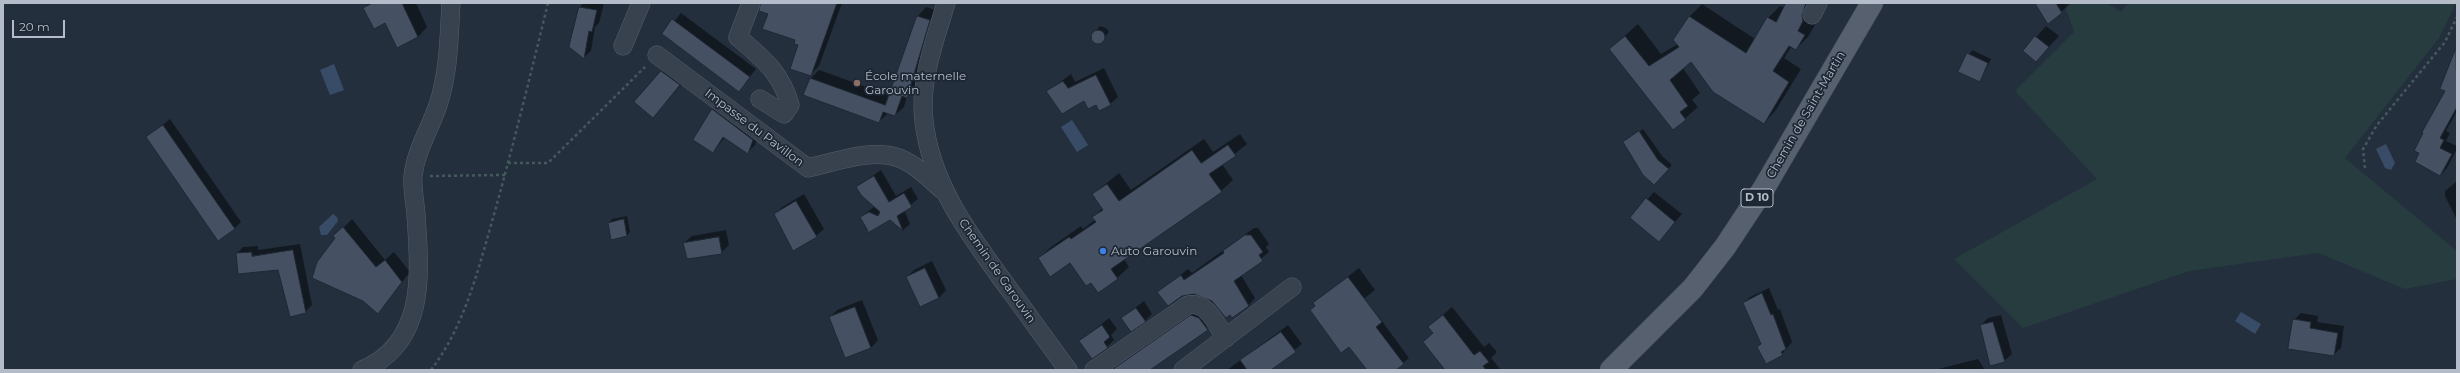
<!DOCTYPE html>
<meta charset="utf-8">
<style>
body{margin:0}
#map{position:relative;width:2460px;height:373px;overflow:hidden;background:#242f3e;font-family:Montserrat,sans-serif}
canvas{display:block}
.frame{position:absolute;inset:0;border:4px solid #b4bcc9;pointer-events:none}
.scale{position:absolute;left:12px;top:20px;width:53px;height:18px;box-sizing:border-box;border:2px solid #b4bcc9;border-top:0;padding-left:5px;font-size:12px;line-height:14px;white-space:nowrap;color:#b4bcc9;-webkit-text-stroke:3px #1d2633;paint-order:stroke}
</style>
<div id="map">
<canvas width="2460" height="373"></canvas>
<div class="frame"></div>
<div class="scale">20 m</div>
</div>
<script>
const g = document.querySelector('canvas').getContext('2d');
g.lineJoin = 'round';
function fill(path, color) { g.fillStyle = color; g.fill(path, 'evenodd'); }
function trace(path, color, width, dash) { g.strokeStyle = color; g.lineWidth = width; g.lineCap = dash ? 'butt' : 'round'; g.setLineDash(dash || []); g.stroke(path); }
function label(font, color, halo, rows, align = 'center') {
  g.font = font + ' Montserrat,sans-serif'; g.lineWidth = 3.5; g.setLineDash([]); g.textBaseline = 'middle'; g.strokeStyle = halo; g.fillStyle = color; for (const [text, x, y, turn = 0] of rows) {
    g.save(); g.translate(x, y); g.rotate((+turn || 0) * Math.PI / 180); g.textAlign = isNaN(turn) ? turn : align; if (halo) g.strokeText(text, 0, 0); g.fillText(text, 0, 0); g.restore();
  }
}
const green = new Path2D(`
 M2064,3H2107L2121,12L2128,3H2456L2439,38L2345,158L2457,251V279L2405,289L2318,253L2189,271L2023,328L1954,259L2097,179L2015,91L2074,32Z`);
const water = new Path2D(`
 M334,64L344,90L330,95L320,70Z
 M1072,120L1088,145L1077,152L1061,127Z
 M2386,144L2395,163L2391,170L2385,168L2376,149Z
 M333,214L337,217L338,221L327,235H321L319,227Z
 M2241,312L2261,324L2255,334L2235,321Z`);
const shadow = new Path2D(`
 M369,3H416L427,27L418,37L397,47L385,22L364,8Z
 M584,3H604L599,23L595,27L591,51L583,58L570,47L580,7Z
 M762,3H842L819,66L810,75L796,40L769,14Z
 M1787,3H1815L1809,19L1816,23L1808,37L1796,49L1792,46L1784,58L1801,69L1776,110L1764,123L1691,61L1683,68L1700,93L1692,100L1698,107L1673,129L1610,49L1638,24L1661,54L1678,44L1674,40L1690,16L1702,4L1755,39L1768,18L1780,6L1785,8Z
 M2036,3H2071L2049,23Z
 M926,7L938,11L915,88L907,95L904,107L895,115L888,113L879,122L810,79L819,70L889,95L918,16Z
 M681,13L756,69L739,90L664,34Z
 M1100,26L1106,28L1109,32L1099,43L1094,42L1092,35Z
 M2046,26L2059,36L2046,50L2024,51Z
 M1972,50L1991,59L1980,81L1959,72Z
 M2457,58V111L2446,131L2450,133L2446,141L2457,146V149L2447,168L2440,175L2416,162L2447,90L2451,65Z
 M669,65L687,78L660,109L662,72Z
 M1104,68L1118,97L1110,104H1096L1048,91L1071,74L1075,82Z
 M720,102L760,132L755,145L748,152L725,137L713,152L712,110Z
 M170,119L241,222L234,229L148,137Z
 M1643,129L1662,156L1672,165L1654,184L1624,142Z
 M1240,134L1247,144L1222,164L1233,180L1221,191L1124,259L1129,267L1117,278L1092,281L1071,261L1039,258L1051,247L1081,226L1083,229L1095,220L1093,217L1103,208L1093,194L1119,173L1131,190L1204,139L1213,152Z
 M881,170L896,196L911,187L918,199L904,210L910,224L903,230L890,219L861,217L875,206L857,187Z
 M2457,181V226V220L2445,196V191Z
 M1654,192L1682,214L1659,240L1631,218Z
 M804,194L824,229L816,236L775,214L782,207Z
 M627,216L630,232L626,236L609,223L612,219Z
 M352,219L385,260L394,252L410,272L378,312L363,300L313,277L343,228Z
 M1254,228H1258L1269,244L1266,247L1269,252L1241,275L1255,298L1248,306L1212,301L1198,294L1159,292L1188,269L1192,273Z
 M726,230L729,245L721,253L684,243L692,236Z
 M300,244L312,305L305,312L279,269L237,253L243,247L258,246V250Z
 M932,261L946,290L939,298L907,277L914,270Z
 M1359,268L1375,290L1325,329L1314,303Z
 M1769,288L1778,310L1780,309L1792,342L1782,354L1758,347L1761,343L1744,303L1750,297Z
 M862,300L878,340L871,348L846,357L830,317L837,310Z
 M1144,301L1152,314L1145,321L1122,318Z
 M1452,307L1484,347L1489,343L1497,352L1491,358L1501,370H1446L1424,342L1434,332L1429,327Z
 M1199,309L1215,322L1150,370H1111Z
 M2301,313L2318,316L2317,322L2344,326L2341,348L2333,355L2294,320Z
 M2001,315L2012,354L2004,361L1981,325L1988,318Z
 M1379,317L1409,358L1395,370H1368L1354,337Z
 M1109,318L1117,329L1111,335L1114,340L1107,347L1080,341Z
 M1288,325L1302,344L1274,366L1273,370H1227Z
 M1978,359L1985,370H1934Z`);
const building = new Path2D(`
 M373,3H402L418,37L397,48L385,23L374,29L363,8Z
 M761,3H837L811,76L790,69L798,45L794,44L795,40L762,29L768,14L759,11Z
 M1786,3H1806L1802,15L1803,21L1798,31L1805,35L1796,50L1789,46L1773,71L1789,82L1764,124L1713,92L1691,62L1670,80L1688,106L1680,112L1686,120L1673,130L1609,49L1625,36L1649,66L1679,47L1673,40L1689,16L1746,53L1767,17L1776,22Z
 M2035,3H2056L2062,13L2048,24Z
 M579,7L597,10L592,32L589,31L584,59L569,47Z
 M917,16L930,20L907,98L902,96L895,116L883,112L879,123L803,95L810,78L885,105Z
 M672,19L750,77L739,92L662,34Z
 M1091 37a7 7 0 1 1 14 0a7 7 0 1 1-14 0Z
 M2035,36L2049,47L2036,62L2023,51Z
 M2456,48L2457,107L2440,138L2444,140L2440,148L2452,154L2440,176L2415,162L2419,153L2414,151L2423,133L2422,132L2445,91L2440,89Z
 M1967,53L1988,63L1980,82L1958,72Z
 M661,71L680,85L653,118L634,102Z
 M1096,75L1111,105L1099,111L1096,105L1088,109L1084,101L1062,114L1046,91L1063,81L1068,88Z
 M712,109L753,140L748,154L723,137L713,153L693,140Z
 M163,125L235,229L218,241L146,137Z
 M1639,131L1658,160L1669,169L1654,185L1643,175L1623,142Z
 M1228,145L1236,156L1209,174L1222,192L1111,269L1118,279L1098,293L1091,283L1086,286L1070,263L1050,277L1038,258L1069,237L1071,239L1096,222L1092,217L1103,210L1092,194L1107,184L1119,201L1192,150L1201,163Z
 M874,176L889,202L904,193L912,207L897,216L903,231L890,220L866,234L868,231L860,217L869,212L878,216L880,212L861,195L856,187Z
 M1646,198L1675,222L1659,242L1630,218Z
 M796,201L817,237L793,251L774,214Z
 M624,219L627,236L611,240L608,223Z
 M343,227L376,267L385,260L402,282L378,314L363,301L312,278L317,262L335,238L333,236Z
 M1245,235H1251L1263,252L1259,255L1263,261L1234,281L1249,306L1232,318L1230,315L1226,318L1212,301L1194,294L1182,296L1168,306L1157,292L1181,275L1184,280L1224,253L1223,251Z
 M719,237L722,254L687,259L683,243Z
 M293,250L306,313L290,317L278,270L238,274L236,253L252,252V256Z
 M925,268L939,298L920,307L906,277Z
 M1348,277L1382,322L1376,327L1404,364L1396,370H1367L1349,347L1341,353L1310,310L1315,306L1313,303Z
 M1762,293L1771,315L1773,314L1786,349L1781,352L1783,355L1766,364L1757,347L1761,344L1743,303Z
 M855,307L871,348L845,358L829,317Z
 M1136,308L1146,322L1131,332L1121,318Z
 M1191,315L1199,318L1208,330L1150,370H1112Z
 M1443,315L1474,355L1480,351L1489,362L1483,366L1486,370H1445L1423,342L1433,333L1428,327Z
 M2293,319L2311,322L2310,328L2338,333L2334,356L2288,349Z
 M1993,322L2005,362L1990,366L1980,325Z
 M1102,325L1110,337L1104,342L1108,348L1092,359L1079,341Z
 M1281,332L1296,352L1271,370H1247L1240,360Z`);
const path = new Path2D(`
 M508,163H548L645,67
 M2365,168L2363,149L2377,125L2445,42L2457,17
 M430,176L505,175
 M431,370C466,324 479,266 495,211C514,142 531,73 548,3`);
const minor = new Path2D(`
 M751,3L738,37C762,58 781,72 790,105L784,114L760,99
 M946,3C935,40 919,81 924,121C931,186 972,238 1009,289C1029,316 1048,343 1068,370
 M1812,15L1818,3
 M623,46L641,3
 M657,55L808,168C836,162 871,148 899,158C915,164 929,178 941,189
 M362,370C427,343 420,273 416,215C415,202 412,188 413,176C416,150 430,129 438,105C449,72 449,37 451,3
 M1094,370L1188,305C1207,301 1216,324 1226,338
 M1183,370L1292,287`);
const major = new Path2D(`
 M1611,370L1693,288L1725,247L1764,188L1872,3`);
const markers = [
 [857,83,4,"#8d6e63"],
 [1103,251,4,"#3f7fe0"]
];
const shields = [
 [1757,198,32]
];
const shieldNames = [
 ["D 10",1757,198]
];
const poiNames = [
 ["École maternelle",865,76],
 ["Garouvin",865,90],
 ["Auto Garouvin",1111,251]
];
const streetNames = [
 ["Chemin de Saint-Martin",1806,115,-60],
 ["Impasse du Pavillon",754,128,37],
 ["Chemin de Garouvin",997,271,55]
];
fill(green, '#263c3f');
fill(water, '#394c67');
fill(shadow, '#0007');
fill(building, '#455162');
trace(building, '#1f2835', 1);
trace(minor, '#565f6c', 19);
trace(major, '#414a57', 23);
trace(path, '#44595c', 2.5, [3, 3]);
trace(minor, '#38414e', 18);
trace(major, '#56606e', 22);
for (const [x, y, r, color] of markers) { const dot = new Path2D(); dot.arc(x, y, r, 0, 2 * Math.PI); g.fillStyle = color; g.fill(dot); trace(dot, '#1d2633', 1.5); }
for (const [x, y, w] of shields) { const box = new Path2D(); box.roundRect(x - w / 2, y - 9, w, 18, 3); g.fillStyle = '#1d2633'; g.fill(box); trace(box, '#b4bcc9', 1); }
label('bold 11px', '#b4bcc9', null, shieldNames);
label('12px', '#b4bcc9', '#1d2633', poiNames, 'left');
label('12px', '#b4bcc9', '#1d2633', streetNames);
</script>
